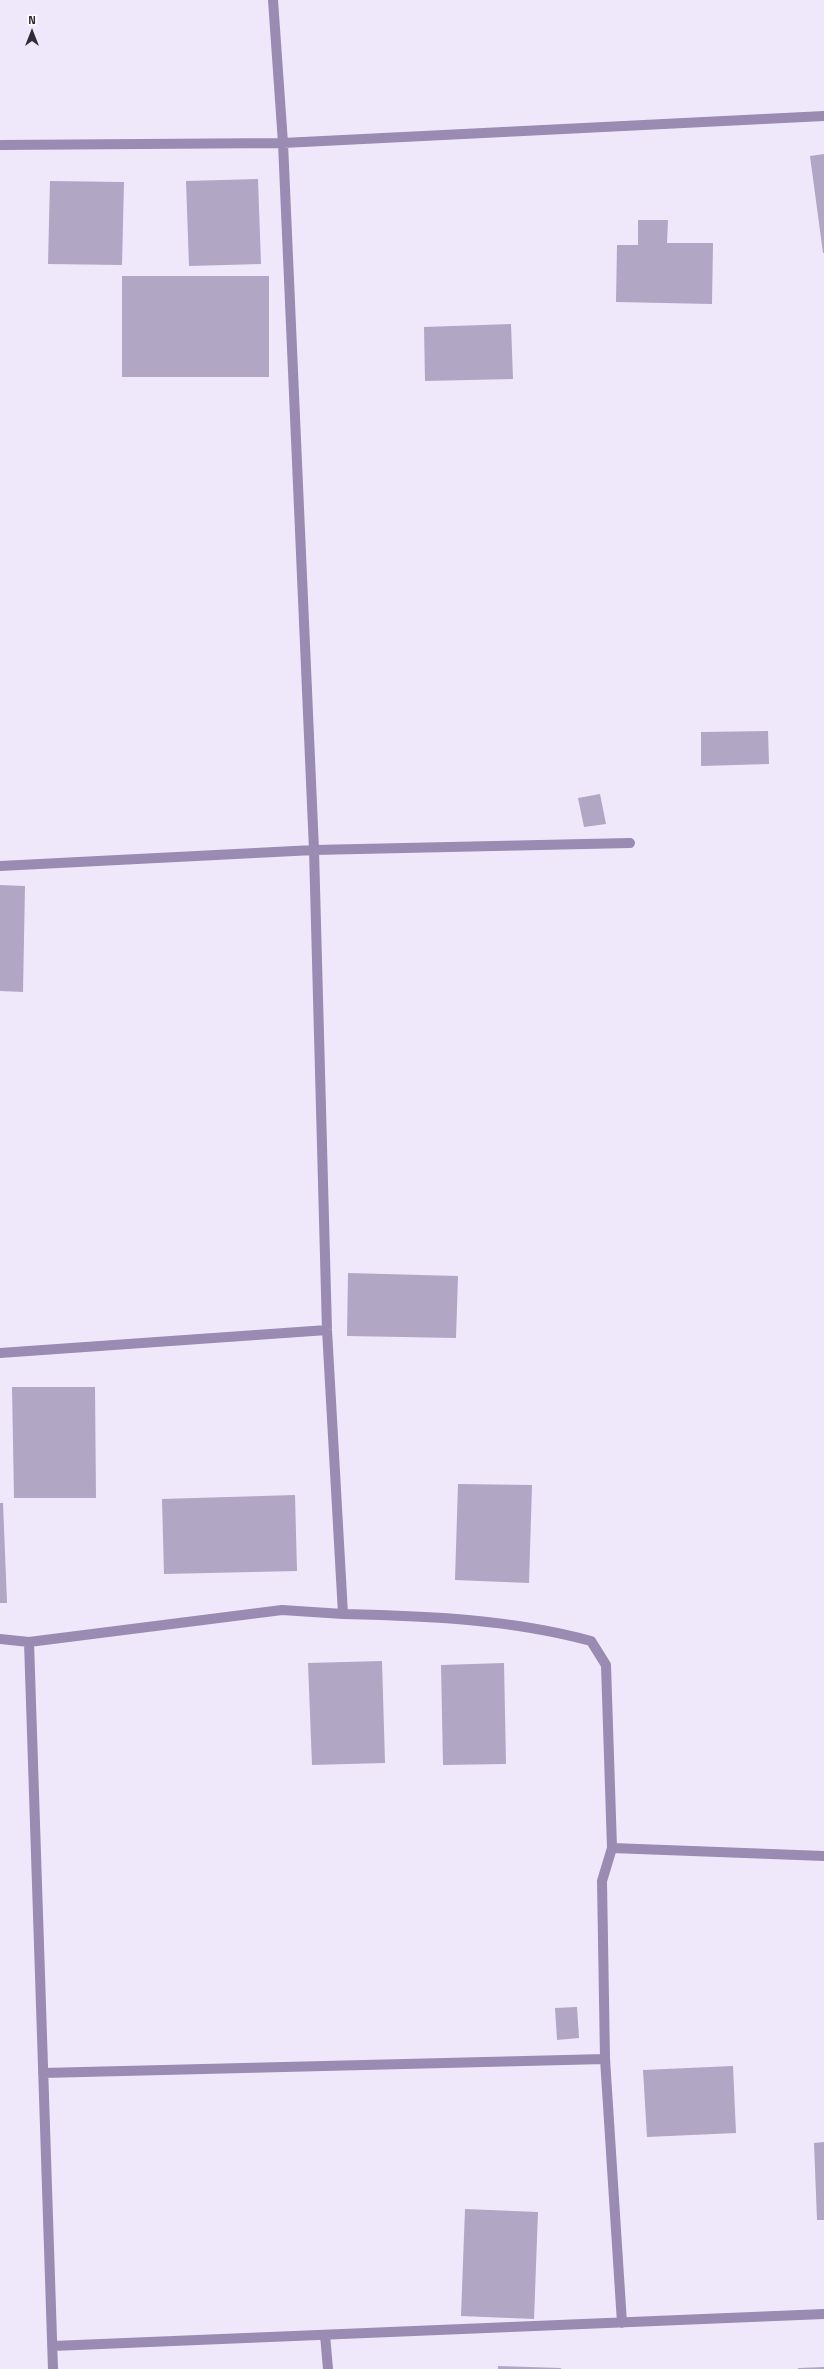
<!DOCTYPE html>
<style>
body{margin:0}
#map{position:relative;width:824px;height:2369px;overflow:hidden;background:#efe8fb;font-family:"Titillium Web",sans-serif}
canvas{display:block}
.north{position:absolute;left:12px;top:12px;width:40px;height:40px;-webkit-text-stroke:3px #fff;paint-order:stroke;rotate:0deg;font-size:11px;font-weight:700;line-height:16px;text-align:center;color:#302b37}
.north::after{content:'';display:block;margin:auto;width:14px;height:18px;background:#302b37;clip-path:polygon(50% 0,100% 100%,50% 72%,0 100%)}
</style>
<div id="map">
<canvas width="824" height="2369"></canvas>
<div class="north">N</div>
</div>
<script>
const g = document.querySelector('canvas').getContext('2d');
g.lineJoin = 'round';
function fill(path, color) { g.fillStyle = color; g.fill(path, 'evenodd'); }
function trace(path, color, width, dash) { g.strokeStyle = color; g.lineWidth = width; g.lineCap = dash ? 'butt' : 'round'; g.setLineDash(dash || []); g.stroke(path); }
const building = new Path2D(`
 M824,154V253H823L810,156Z
 M258,179L261,264L189,266L186,181Z
 M50,181L124,182L122,265L48,264Z
 M638,220H668L667,243H713L712,304L616,302L617,245H638Z
 M122,276H269V377H122Z
 M511,324L513,379L425,381L424,327Z
 M768,731L769,764L701,766V732Z
 M600,794L606,824L584,827L578,798Z
 M0,885L25,886L23,992L0,991Z
 M348,1273L458,1276L456,1338L347,1336Z
 M12,1387H95L96,1498H14Z
 M458,1484L532,1485L529,1583L455,1580Z
 M295,1495L297,1571L164,1574L162,1499Z
 M0,1503H3L7,1603H0Z
 M382,1661L385,1763L312,1765L308,1663Z
 M504,1663L506,1764L443,1765L441,1665Z
 M577,2007L579,2038L557,2040L555,2008Z
 M733,2066L736,2133L647,2137L643,2070Z
 M824,2142V2220H817L814,2143Z
 M465,2209L538,2212L534,2319L461,2316Z
 M498,2366L561,2368V2369H498Z
 M824,2367V2369H798V2368Z`);
const minor = new Path2D(`
 M273,0L283,143L824,116
 M0,145L283,143L314,850L327,1330L343,1614L282,1610L29,1642L53,2369
 M0,866L314,850L630,843
 M0,1353L327,1330
 M343,1614C427,1616 510,1619 591,1641L606,1665L612,1848L602,1881L605,2059L622,2323
 M0,1639L29,1642
 M612,1848L824,1856
 M43,2073L605,2059
 M325,2335L328,2369
 M53,2346L824,2314`);
fill(building, '#b1a6c4');
trace(minor, '#998bb1', 10);
</script>
